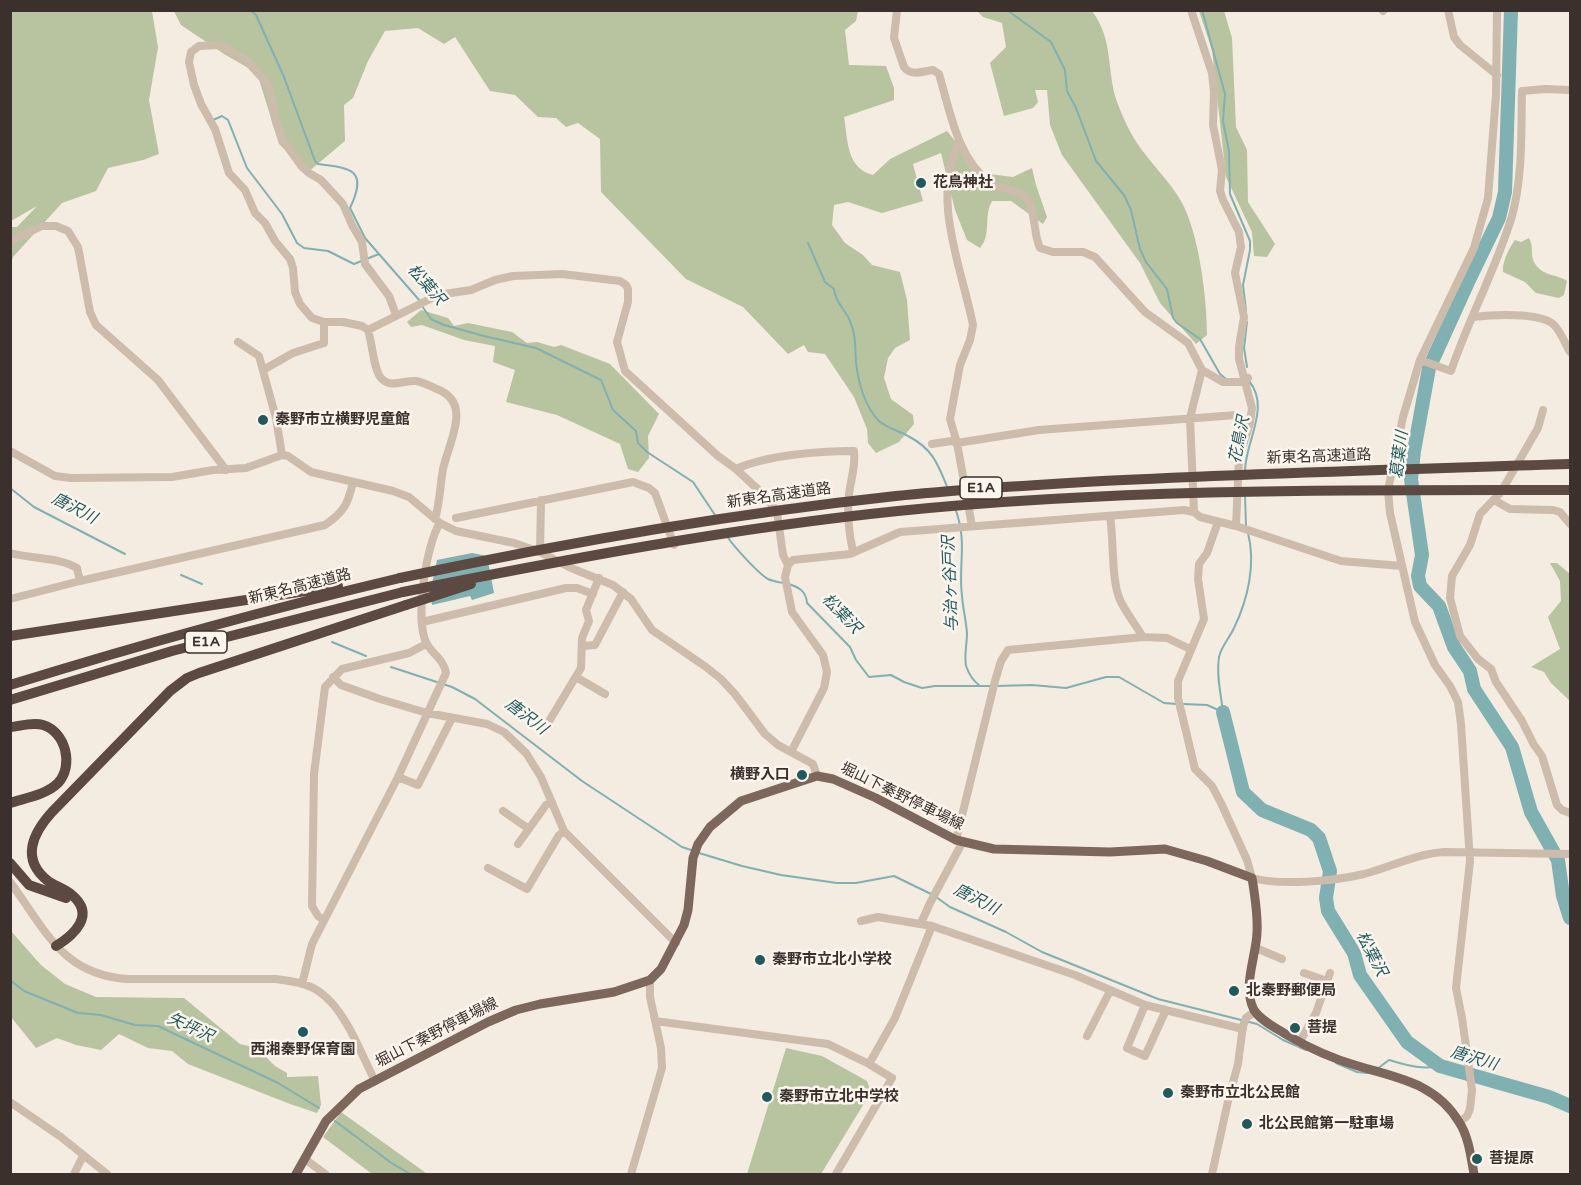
<!DOCTYPE html>
<meta charset="utf-8">
<style>
body{margin:0}
#map{position:relative;width:1581px;height:1185px;overflow:hidden;background:#f4ebe1;font-family:"Varela Round",sans-serif}
canvas{display:block}
.frame{position:absolute;inset:0;border:12px solid #3b302b;pointer-events:none}
</style>
<div id="map">
<canvas width="1581" height="1185"></canvas>
<div class="frame"></div>
</div>
<script>
const g = document.querySelector('canvas').getContext('2d');
g.lineJoin = 'round';
function fill(path, color) { g.fillStyle = color; g.fill(path, 'evenodd'); }
function trace(path, color, width, dash) { g.strokeStyle = color; g.lineWidth = width; g.lineCap = dash ? 'butt' : 'round'; g.setLineDash(dash || []); g.stroke(path); }
function label(font, color, halo, rows, align = 'center') {
  g.font = font + ' "Varela Round","Noto Sans JP",sans-serif'; g.lineWidth = 5; g.setLineDash([]); g.textBaseline = 'middle'; g.strokeStyle = halo; g.fillStyle = color; for (const [text, x, y, turn = 0] of rows) {
    g.save(); g.translate(x, y); g.rotate((+turn || 0) * Math.PI / 180); g.textAlign = isNaN(turn) ? turn : align; if (halo) g.strokeText(text, 0, 0); g.fillText(text, 0, 0); g.restore();
  }
}
const green = new Path2D(`
 M11,11H152L158,47L149,100L159,154L143,160L108,168L96,191L62,203L13,257L11,264L10,227H17L37,206L11,221Z
 M174,11H858L856,21L845,30L849,65L886,66L894,88V100L844,117C848,140 846,168 873,175L890,159L947,131L981,173L1013,177L1032,168L1036,185L1047,217L1043,224L1011,201H992C983,217 992,234 980,248L967,240L955,210L941,153L913,164L923,201L882,213L848,202L834,205L832,225L845,243L863,255L872,265L900,272L907,300L910,340L895,348L888,358L884,378L891,399L913,415L914,424L899,442L876,453L868,443L867,429L854,397L825,354L808,352L804,345L788,354L743,307L686,279L601,192L600,139L578,123L566,127L556,118L538,117L515,95L490,91L455,37L444,44L418,28L385,31L368,61L353,98L344,105L345,141L308,172L279,144L257,73L224,54L181,25Z
 M977,11H1092C1114,40 1106,70 1117,102C1122,115 1129,131 1137,143C1150,163 1169,180 1181,201C1199,233 1207,298 1207,335L1196,344L1160,303L1140,263L1062,155L1050,125L1047,90H1035L1038,102L1033,108L1004,116L990,63L1006,47L1002,23L983,17Z
 M1199,11H1224L1232,38L1236,127L1247,150L1248,202L1275,244L1267,257L1254,256L1252,232L1226,177L1212,50Z
 M1529,238C1534,246 1530,254 1534,262C1542,277 1558,274 1567,281L1564,295L1559,298L1536,293L1525,282L1503,272C1502,262 1509,248 1515,240L1521,242Z
 M421,310L448,318L454,326L468,323L512,332L527,343L537,342L554,347L561,345L610,364L659,414L648,436L649,458L638,472L628,469L620,444L557,415L506,402L515,370L493,362L495,346L464,340L422,325L411,327L407,322Z
 M1550,563H1557L1570,574V701L1551,683L1544,672L1531,667L1560,649L1548,617L1561,601L1560,581Z
 M10,930L41,965L65,984L96,997L184,998L240,1044L257,1048L275,1066L287,1073V1077L318,1076L321,1105L317,1113L290,1104L188,1064L172,1051L148,1048L119,1034L101,1050L76,1045L57,1038L36,1048L11,1017Z
 M786,1048L822,1056L867,1081L871,1092L821,1174H747Z
 M341,1112L426,1173L440,1174H372L323,1137Z`);
const water = new Path2D(`
 M472,553L487,556L494,593L472,600L470,596L432,605L430,593L437,560Z`);
const stream = new Path2D(`
 M250,10L256,15L284,77L315,161L318,164C352,168 368,170 350,208L365,238L420,301
 M1007,10L1051,42L1065,70L1067,91L1076,108L1096,161L1124,195L1131,210L1140,249L1146,262L1167,289L1173,318L1177,323L1200,339L1220,374L1226,379
 M1202,10L1225,94L1223,121L1229,151L1230,194L1250,241V250L1243,285L1246,310
 M213,120L222,116L228,120L247,168L282,214L297,243L304,248L328,251L354,264L379,254
 M808,243L825,282L834,289C835,302 845,309 850,321C856,334 855,348 856,362C858,382 865,407 879,421C887,428 899,431 908,436C933,449 938,464 948,489
 M422,306L431,319L444,325L484,336L536,348L601,380L613,410L636,431L638,443L647,452L693,482L715,515
 M1247,322L1244,348L1247,367
 M1245,471C1245,442 1271,407 1249,381
 M10,488L34,507L125,554
 M1245,494L1246,528
 M955,508C968,542 958,564 962,596C963,609 966,620 967,633C967,644 964,655 966,666C969,674 972,680 979,685
 M727,536C733,546 759,574 768,579C772,581 778,582 783,583
 M181,575L202,584
 M788,584C799,587 806,591 807,603L850,647L856,660L869,677L891,675L904,682L922,688L935,686H991
 M332,642L366,656
 M391,667L452,687L475,699L582,781L682,847L694,851
 M997,686L1032,685L1066,688L1106,677H1119L1164,703L1177,704
 M1183,704L1207,705L1223,712
 M1223,712C1221,694 1216,675 1219,657C1221,647 1230,637 1234,628C1248,599 1256,564 1248,533
 M699,853L742,866L781,875L837,883H856L894,876L931,894
 M936,897L950,907L1006,932L1042,952L1158,999L1257,1024L1283,1040L1306,1050
 M10,980L24,991L78,1013L101,1015L135,1025L158,1026L278,1083L319,1108
 M1336,1063L1357,1072L1367,1073
 M1377,1069L1389,1060C1407,1065 1421,1070 1440,1066
 M335,1121L390,1162L410,1174`);
const river = new Path2D(`
 M1511,10L1505,192L1499,218L1468,282L1429,368L1414,451L1411,479L1422,555L1418,576L1420,586L1439,606L1454,647L1470,671L1474,689L1512,747L1531,812L1558,860L1563,896L1570,918
 M1223,712L1243,792L1262,810L1311,830L1319,838L1330,871L1326,898L1328,911L1354,953L1360,975L1407,1042L1440,1066L1549,1097L1570,1106`);
const minor = new Path2D(`
 M897,10L894,38L904,67C911,77 923,71 933,70L939,74C950,111 957,157 989,182C1000,190 1019,189 1027,199C1036,210 1033,234 1040,248L1053,252H1083L1095,257L1145,312L1188,343L1202,370L1223,382H1244L1248,378
 M1191,10L1212,73L1214,92L1213,125L1222,170L1220,191L1223,200L1239,232L1241,247L1235,273L1244,317L1239,347V359L1252,408L1250,423L1239,458L1236,526
 M1448,10L1454,37L1460,45L1497,75
 M1383,11L1384,10
 M959,142C931,200 961,265 973,325L970,340L960,365L950,419L957,443L972,526
 M10,241L42,226H56L68,231L78,247L90,312L96,325L158,380L226,470
 M396,315L389,296L365,264L362,242L352,225L343,204L321,180L309,173L302,167L282,139L276,122L269,87L266,82L246,60L225,48L219,45L199,46L191,52L189,62L194,85L201,104L215,129L229,173L245,190L255,213L265,223L275,241L290,259L293,268L295,292L300,304L312,318L324,322H343L362,326L368,330C372,342 374,371 381,378C391,389 403,380 416,381C423,382 430,386 437,389C473,403 449,441 443,469C440,485 440,503 435,519
 M1473,317C1491,315 1539,312 1553,324C1561,331 1565,344 1570,352
 M368,330L438,295L471,290L495,280L513,276L562,274L620,281L626,285L628,289V302L617,342L625,371L718,456L736,469L765,496L777,512L783,555L788,565
 M238,342L259,356L276,418L282,455
 M1420,360L1451,371C1469,318 1496,269 1512,216C1523,176 1521,132 1522,91L1545,89L1570,90
 M263,370L293,353L324,343V322
 M1543,410L1538,428L1501,492L1480,514L1470,545L1452,576L1450,598L1460,636L1478,659L1491,669L1496,682L1522,721L1534,745L1542,756L1557,805L1562,810L1570,813
 M932,444L951,441L957,443L1039,430L1236,415
 M10,451L55,476L71,478L172,477L213,470L246,468L282,455L288,456L311,472L393,491L409,497L440,523L456,531L514,543L540,552L571,568L613,585L631,599L652,630L706,667L721,679L735,694L765,734L778,745L813,764L817,776
 M736,469C767,455 819,451 854,451C856,465 851,479 849,494C847,513 849,534 853,552
 M1494,500L1510,509L1553,510L1560,512L1570,524
 M1194,512L1190,418L1202,370
 M1110,516C1114,540 1111,580 1120,600C1126,613 1136,625 1143,637
 M456,518L633,482L649,488L655,493L674,545
 M1218,522L1207,553L1199,564L1198,579L1204,619L1178,681V698L1195,769L1212,786L1221,803L1247,860L1252,878C1282,886 1334,881 1364,874C1391,867 1415,854 1444,852L1570,854
 M540,552L541,500
 M10,553C31,559 58,557 77,568L80,581
 M10,599L80,581L325,525C344,512 348,504 353,482
 M422,622L566,588H577L593,594
 M582,646L595,645L623,592
 M333,677L341,685L380,699L427,713L487,724L504,732L526,753L541,777L564,831L676,943
 M576,677L605,694
 M545,728L581,668L582,638L589,621L586,610L599,578
 M791,752L824,688L827,672L823,655L792,612L785,577L788,565L793,560L850,554L900,532L1184,510L1194,512L1200,517L1236,526L1341,561L1402,566
 M398,777L418,785L452,718
 M503,811L529,829
 M956,840L995,681L1001,661L1008,650L1143,637L1167,638L1190,649
 M518,844L546,805L552,802
 M488,868L527,889L559,835L564,831
 M10,882C46,930 62,975 128,979H276C291,981 308,983 321,993C346,1011 361,1054 375,1081
 M324,920L318,916L312,906L314,774L325,687L342,669L409,653L426,644
 M861,921L878,917L932,926L1075,975L1145,1005L1243,1029
 M921,923L930,903L962,843
 M1256,948L1282,959
 M1304,973L1327,981
 M302,984L312,944L398,777L446,673C443,657 431,654 426,642C415,619 426,544 440,523
 M1145,1005L1127,1048L1145,1056L1166,1010
 M655,1021L828,1044L869,1064L892,1078L836,1174
 M1087,1036L1110,991
 M1299,1043L1316,1013L1330,973
 M869,1064L895,1018L932,926
 M10,1102L61,1137L107,1174
 M1460,1122L1467,1116L1470,1109L1472,1090L1462,1018L1456,988L1470,861L1461,724L1458,702L1450,686L1435,665L1415,622L1390,513L1388,490L1403,417L1420,360L1474,248L1488,198L1496,95L1497,10
 M305,1159L325,1174
 M74,1174L83,1156
 M631,1174L662,1068L661,1048L650,997V980
 M1212,1174L1228,1101L1238,1064L1243,1026L1246,1018L1255,1011`);
const major = new Path2D(`
 M296,1174L326,1121L359,1089L488,1022L516,1010L540,1004L614,992L650,980L661,969L684,925L688,910L693,858L698,844L710,827L741,801L817,776L833,779L876,798L956,840L994,849L1110,852L1165,849L1207,861L1252,878C1255,896 1258,915 1257,933C1256,957 1242,987 1254,1010C1261,1021 1276,1028 1287,1035C1309,1048 1333,1059 1358,1066C1397,1078 1436,1083 1459,1122C1469,1137 1471,1158 1474,1174`);
const highway = new Path2D(`
 M10,636L338,586
 M10,685C139,645 269,609 400,578
 M10,700L172,651L403,592
 M10,727C21,726 33,722 43,725C66,732 74,766 58,783C46,795 25,798 10,803
 M10,863L29,885L66,898
 M56,946C74,935 96,915 72,895C65,889 55,886 48,881C20,859 33,833 52,812L170,691L187,678L199,673L406,605`);
const highwayBridge = new Path2D(`
 M400,578C564,543 729,514 896,496C964,489 1033,485 1102,481C1257,473 1413,469 1569,464
 M403,592C568,559 732,528 898,511C1122,488 1346,490 1570,490
 M406,605L471,584`);
const markers = [
 [921,183,6,"#1f5a5e"],
 [263,420,6,"#1f5a5e"],
 [802,775,6,"#1f5a5e"],
 [760,960,6,"#1f5a5e"],
 [1234,991,6,"#1f5a5e"],
 [1295,1028,6,"#1f5a5e"],
 [303,1032,6,"#1f5a5e"],
 [1168,1093,6,"#1f5a5e"],
 [767,1097,6,"#1f5a5e"],
 [1247,1124,6,"#1f5a5e"],
 [1477,1159,6,"#1f5a5e"]
];
const shields = [
 [981,488,42],
 [206,642,42]
];
const shieldNames = [
 ["E1A",981,488],
 ["E1A",206,642]
];
const poiNames = [
 ["花鳥神社",933,183],
 ["秦野市立横野児童館",275,420],
 ["横野入口",790,775,"right"],
 ["秦野市立北小学校",772,960],
 ["北秦野郵便局",1246,991],
 ["菩提",1307,1028],
 ["西湘秦野保育園",303,1050,"center"],
 ["秦野市立北公民館",1180,1093],
 ["秦野市立北中学校",779,1097],
 ["北公民館第一駐車場",1259,1124],
 ["菩提原",1489,1159]
];
const streetNames = [
 ["新東名高速道路",1319,457,-2],
 ["新東名高速道路",779,496,-8],
 ["新東名高速道路",300,587,-14],
 ["堀山下秦野停車場線",902,797,26],
 ["堀山下秦野停車場線",437,1033,-27]
];
const waterNames = [
 ["松葉沢",426,285,49],
 ["花鳥沢",1240,440,-79],
 ["葛葉川",1400,455,-83],
 ["唐沢川",74,509,27],
 ["与治ヶ谷戸沢",951,584,-92],
 ["松葉沢",841,614,46],
 ["唐沢川",526,717,37],
 ["唐沢川",976,900,27],
 ["松葉沢",1371,954,63],
 ["矢坪沢",190,1028,25],
 ["唐沢川",1474,1059,17]
];
fill(green, '#b8c4a0');
fill(water, '#7fb0b2');
trace(stream, '#7fb0b2', 2);
trace(river, '#7fb0b2', 14);
trace(minor, '#cdbbac', 8);
trace(major, '#7d675c', 9);
trace(highway, '#5c4a42', 10);
trace(highwayBridge, '#5c4a42', 10);
for (const [x, y, r, color] of markers) { const dot = new Path2D(); dot.arc(x, y, r, 0, 2 * Math.PI); g.fillStyle = color; g.fill(dot); trace(dot, '#fbf5ee', 2); }
for (const [x, y, w] of shields) { const box = new Path2D(); box.roundRect(x - w / 2, y - 11, w, 22, 4.5); g.fillStyle = '#fbf5ee'; g.fill(box); trace(box, '#3b302b', 1.5); }
label('bold 14px', '#3b302b', null, shieldNames);
label('bold 15px', '#3b302b', '#fbf5ee', poiNames, 'left');
label('15px', '#3b302b', '#fbf5ee', streetNames);
label('italic 16px', '#1f5a5e', '#fbf5ee', waterNames);
</script>
